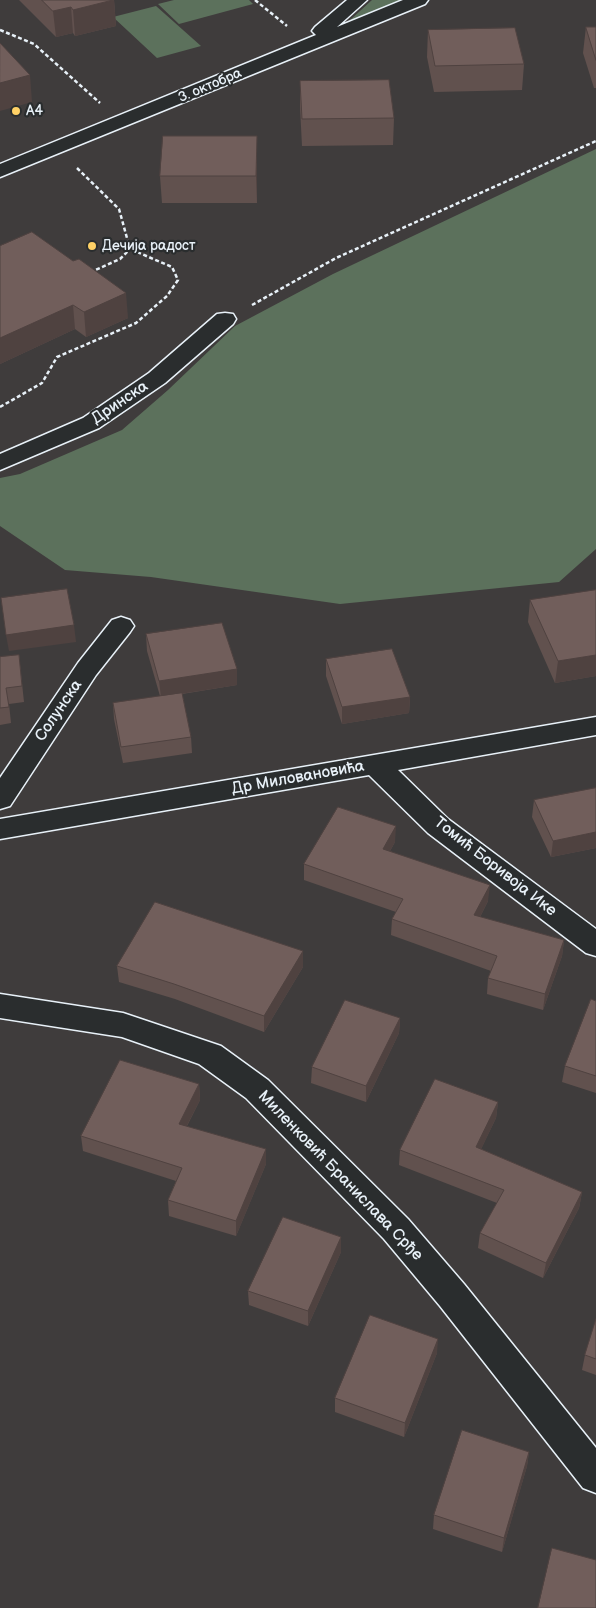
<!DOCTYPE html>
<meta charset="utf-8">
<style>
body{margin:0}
canvas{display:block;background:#3f3c3c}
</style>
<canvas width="596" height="1608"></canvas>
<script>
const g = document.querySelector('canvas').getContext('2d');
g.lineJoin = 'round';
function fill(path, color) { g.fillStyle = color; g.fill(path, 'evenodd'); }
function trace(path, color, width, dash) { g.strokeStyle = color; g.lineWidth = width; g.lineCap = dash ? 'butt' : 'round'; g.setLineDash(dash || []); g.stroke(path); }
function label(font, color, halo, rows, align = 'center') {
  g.font = font + ' "Balsamiq Sans",sans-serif'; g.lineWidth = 4.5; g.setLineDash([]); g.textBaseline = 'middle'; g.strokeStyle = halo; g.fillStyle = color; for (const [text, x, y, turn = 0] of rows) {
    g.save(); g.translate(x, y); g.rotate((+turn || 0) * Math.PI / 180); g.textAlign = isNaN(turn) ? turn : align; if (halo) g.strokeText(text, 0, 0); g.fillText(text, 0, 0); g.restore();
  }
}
const green = new Path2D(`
 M174,0H249L253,4L179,24L158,4Z
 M372,0H402L349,21Z
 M156,6L201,46L157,58L113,17Z
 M596,149V549L559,582L340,604L151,577L65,570L0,526V478L20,474L122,430L168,390L235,326L333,274Z`);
const path = new Path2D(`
 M255,0L287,26
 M0,30L34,44L100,103
 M77,168L119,209L130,249L120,259L91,272
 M252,305L336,258L596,141
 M0,407L42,383L57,357L136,323L167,296L178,280L172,267L130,249`);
const minor = new Path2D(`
 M347,0H367L337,27L403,0H428L425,4L0,177V164L316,35L312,31L315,27Z
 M225,313L233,314L236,319L233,324L165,383L99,428L0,470V454L83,418L149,373L217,314Z
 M121,617L130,620L134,626L130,632L96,675L10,806L0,809V778L78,663L112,620Z
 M596,717V735L398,770L448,819L596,929V956L586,953L428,833L369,775L0,839V819Z
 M0,994L123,1013L221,1046L268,1080L408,1219L464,1284L596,1448V1493L583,1488L440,1306L384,1239L246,1098L199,1064L122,1037L0,1018Z`);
const wall = new Path2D(`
 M19,0H114L116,26L75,36L73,33L56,37Z
 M586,27H596V88H594L583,53Z
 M428,30L524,64L522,90L434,92L427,57Z
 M300,81L394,118L393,145L302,146L300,107Z
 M257,163V203H162L160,176Z
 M0,246L128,318L86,337L75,329L0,364Z
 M596,590V676L555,683L528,622L530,600Z
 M146,634L237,685L182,694L191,737L192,753L123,763L114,719L113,703L160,696L147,651Z
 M19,655L24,702L9,704L11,723L0,725V657Z
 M326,659L410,697L409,713L342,724L326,676Z
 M596,788V848L551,857L532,817L534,800Z
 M395,842L390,851L488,901L480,917L564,940L562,956L543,1010L487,994L488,978L491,971L391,935L392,919L396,912L304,880V864Z
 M117,966L303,967L264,1032L175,999L119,982Z
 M596,1001V1093L562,1082L565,1066Z
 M400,1018L399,1033L366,1102L311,1083L312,1067Z
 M199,1084L200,1100L187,1126L266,1164L236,1236L169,1216L168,1200L176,1181L83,1151L81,1136Z
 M498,1102L496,1118L481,1149L582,1192L579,1208L543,1278L478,1248L480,1233L497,1203L399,1165L400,1150Z
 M341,1237V1252L308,1326L249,1305L248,1291Z
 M596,1319V1375L582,1370L585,1355Z
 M437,1353L404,1437L335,1412V1398Z
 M529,1452L527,1466L502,1552L433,1529L434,1515Z`);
const shadedWall = new Path2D(`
 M114,0L116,26L75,36L73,10Z
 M71,7L73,33L56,37L53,11Z
 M30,75L32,102L0,111V83Z
 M257,136V203L256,176Z
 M126,293L128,318L86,337L84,312Z
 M73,305L75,329L0,364V338Z
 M74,625L76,642L9,651L6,635Z
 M596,655V676L555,683L558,661Z
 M237,669V685L161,697L159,681Z
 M410,697L409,713L342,724V707Z
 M396,826L395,842L382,865L383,849Z
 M596,832V848L551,857L553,841Z
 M490,885L488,901L473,931L474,915Z
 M564,940L562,956L543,1010L545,994Z
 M303,951V967L264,1032V1016Z
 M400,1018L399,1033L366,1102V1086Z
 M199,1084L200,1100L180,1139L179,1124Z
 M498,1102L496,1118L475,1162L476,1147Z
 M266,1149V1164L236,1236V1221Z
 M582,1192L579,1208L543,1278L546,1263Z
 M341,1237V1252L308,1326V1311Z
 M438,1339L437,1353L404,1437L405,1423Z
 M529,1452L527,1466L502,1552L504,1538Z`);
const building = new Path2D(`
 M42,0H113L73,10L71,7L53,11Z
 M586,27H596V60Z
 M515,28L524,64L435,66L428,30Z
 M0,43L30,75L0,83Z
 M389,80L394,118L302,119L300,81Z
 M163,136H257L256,176H160Z
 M32,232L73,261L79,259L126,293L84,312L73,305L0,338V246Z
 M67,589L74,625L6,635L1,598Z
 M596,590V655L558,661L530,600Z
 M222,623L237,669L159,681L146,634Z
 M392,649L410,697L342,707L326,659Z
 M19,655L22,686L6,688L9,707L0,708V657Z
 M182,693L191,737L121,747L113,703Z
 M596,788V832L553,841L534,800Z
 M338,807L396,826L383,849L490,885L474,915L564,940L545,994L488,978L497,956L392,919L403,899L304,864Z
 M155,902L303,951L264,1016L174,984L117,966Z
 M591,999L596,1001V1076L565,1066Z
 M345,1000L400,1018L366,1086L312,1067Z
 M120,1060L199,1084L179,1124L266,1149L236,1221L168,1200L182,1168L81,1136Z
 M435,1079L498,1102L476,1147L582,1192L546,1263L480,1233L504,1190L400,1150Z
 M283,1217L341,1237L308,1311L248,1291Z
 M370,1315L438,1339L405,1423L335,1398Z
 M596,1319V1359L585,1355Z
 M462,1430L529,1452L504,1538L434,1515Z
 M552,1548L596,1560V1608H538Z`);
const markers = [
 [16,111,5,"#ffd166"],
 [92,246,5,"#ffd166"]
];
const farStreetnames = [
 ["3. октобра",210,86,-23]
];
const farPoinames = [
 ["A4",26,111],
 ["Дечија радост",102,246]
];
const streetNames = [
 ["Дринска",120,403,-34],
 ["Солунска",59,711,-56],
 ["Др Миловановића",298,778,-10],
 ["Томић Боривоја Ике",495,867,38],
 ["Миленковић Бранислава Срђе",340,1176,46]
];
fill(green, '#5c715c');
trace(minor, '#e8f1f8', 3);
trace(path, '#e8f1f8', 2.5, [4, 2.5]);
fill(minor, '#2a2d2e');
fill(wall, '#61514e');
fill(shadedWall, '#4f4240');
fill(building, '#715e5b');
trace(building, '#4f4240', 1);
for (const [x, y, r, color] of markers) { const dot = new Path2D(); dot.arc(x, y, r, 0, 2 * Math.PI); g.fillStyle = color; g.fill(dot); trace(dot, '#2a2d2e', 2); }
label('14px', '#e8f1f8', '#2a2d2e', farStreetnames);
label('14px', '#e8f1f8', '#2a2d2e', farPoinames, 'left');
label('16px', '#e8f1f8', '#2a2d2e', streetNames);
</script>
